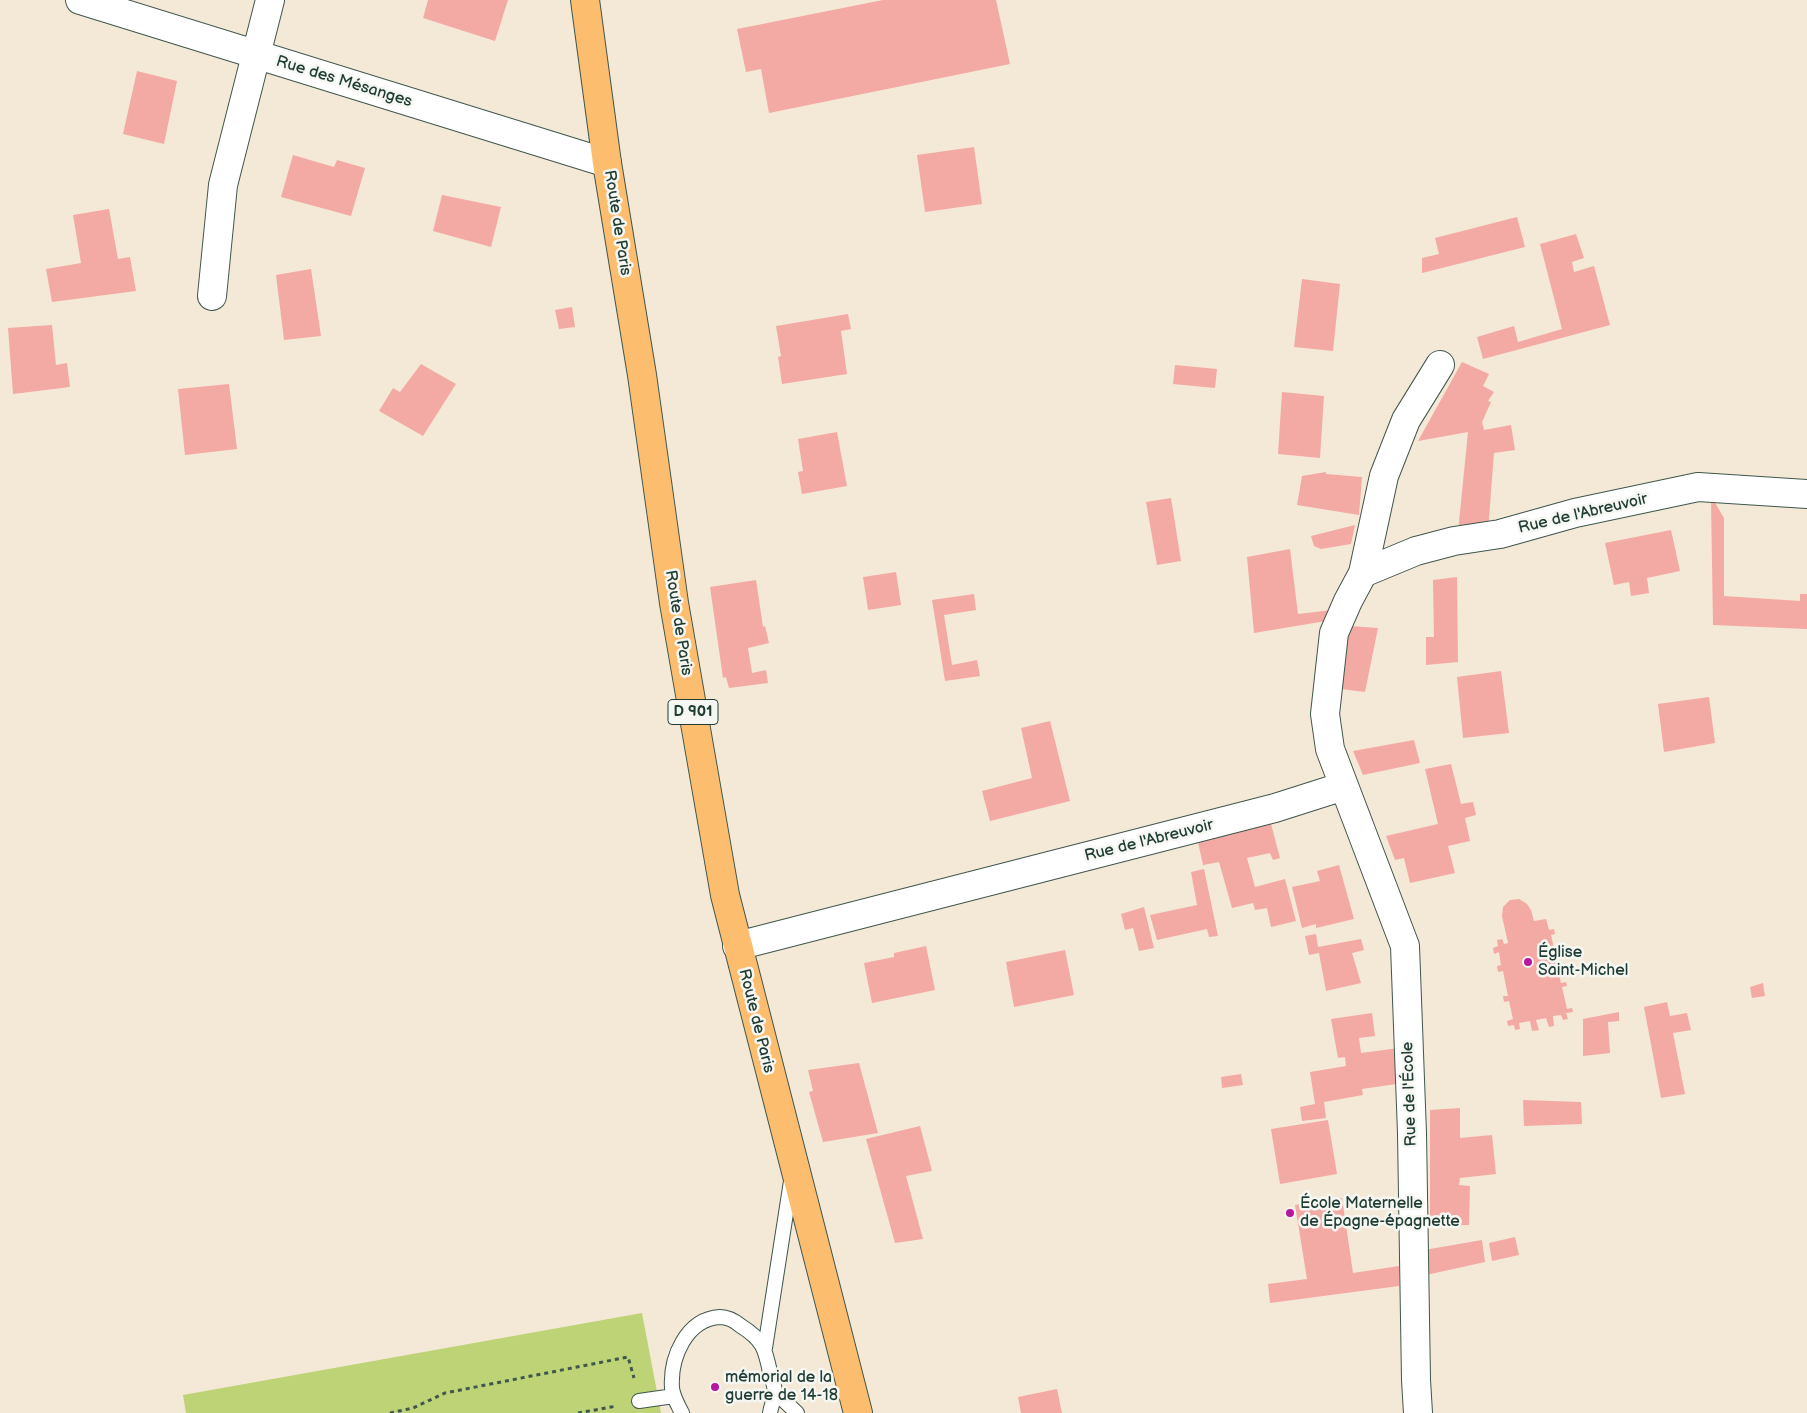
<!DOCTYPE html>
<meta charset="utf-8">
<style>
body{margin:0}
canvas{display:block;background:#f4e8d6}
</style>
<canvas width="1807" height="1413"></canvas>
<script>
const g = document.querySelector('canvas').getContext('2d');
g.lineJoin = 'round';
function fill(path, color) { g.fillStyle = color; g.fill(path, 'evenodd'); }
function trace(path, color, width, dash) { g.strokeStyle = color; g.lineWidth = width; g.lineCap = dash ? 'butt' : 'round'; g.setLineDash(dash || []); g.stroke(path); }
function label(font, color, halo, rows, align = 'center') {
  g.font = font + ' "Balsamiq Sans",sans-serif'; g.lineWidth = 5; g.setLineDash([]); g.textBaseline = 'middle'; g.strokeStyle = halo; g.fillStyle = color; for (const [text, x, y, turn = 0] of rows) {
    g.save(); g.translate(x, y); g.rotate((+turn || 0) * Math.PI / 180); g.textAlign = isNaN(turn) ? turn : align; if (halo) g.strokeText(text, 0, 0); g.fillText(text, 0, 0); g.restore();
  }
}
const green = new Path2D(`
 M642,1313L661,1413H186L183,1395Z`);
const building = new Path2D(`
 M428,0H508L495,41L423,18Z
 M883,0H996L1010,64L769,113L761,69L746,72L737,29Z
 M137,71L177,81L164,144L123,134Z
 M974,147L982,204L925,212L917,155Z
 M293,155L334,167L337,160L365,168L351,216L281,197Z
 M442,195L501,207L491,247L433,231Z
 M109,209L118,259L130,257L136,291L52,302L46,269L81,263L73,215Z
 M1517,217L1525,247L1422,273V258L1439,254L1435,238Z
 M1576,234L1584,258L1572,262L1574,272L1594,266L1610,325L1483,359L1477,337L1514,326L1518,342L1562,329L1540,244Z
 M311,269L321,336L284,340L276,275Z
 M1302,279L1340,284L1333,351L1294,347Z
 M572,307L575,327L559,329L555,310Z
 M848,314L851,329L841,331L847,374L782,384L778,357L781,356L776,326Z
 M52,325L56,365L67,363L70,387L13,394L8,328Z
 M1462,362L1489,374L1483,386L1494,392L1488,401L1491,402L1482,422L1484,430L1511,425L1515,450L1494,453L1488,531L1458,532L1468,432L1418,441Z
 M421,364L456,384L423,436L379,411L393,388L400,392Z
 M1175,365L1217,369L1215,388L1173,384Z
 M229,384L237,449L185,455L178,389Z
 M1282,392L1324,396L1320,458L1278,454Z
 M837,432L847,486L802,494L798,472L803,471L798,439Z
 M1326,472V474L1362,477L1359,515L1297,505L1302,476Z
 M1171,498L1181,561L1157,565L1146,502Z
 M1711,501H1714L1724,518V596L1800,601V594H1807V629L1713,625Z
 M1355,525L1351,544L1321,549L1314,546L1311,536Z
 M1671,530L1680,571L1647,578L1649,593L1631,596L1629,582L1614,585L1605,543Z
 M1290,549L1298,614L1332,610L1326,621L1254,633L1247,557Z
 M896,572L901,605L868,610L863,577Z
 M1457,577L1458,662L1426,665V637H1434L1433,580Z
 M756,580L763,627L765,626L769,643L748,648L752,673L766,670L768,683L729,688L726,677L723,678L710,587Z
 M974,594L976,610L944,615L952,665L977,660L980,676L945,681L932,600Z
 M1351,626L1378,628L1365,692L1341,689L1346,646Z
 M1501,671L1509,733L1463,738L1457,677Z
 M1709,697L1715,743L1664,752L1658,704Z
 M1050,721L1070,801L990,821L982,791L1032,778L1021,728Z
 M1414,740L1420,763L1363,775L1353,751Z
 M1451,764L1461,804L1473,802L1476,815L1465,818L1470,841L1448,846L1455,873L1410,883L1404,858L1395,860L1386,836L1438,824L1425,769Z
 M1271,824L1280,858L1273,860L1270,853L1247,858L1255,887L1285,879L1296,921L1271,927L1267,908L1255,910L1253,903L1232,908L1219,862L1203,865L1198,842Z
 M1339,865L1354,919L1316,928V924L1302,928L1292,887L1320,881L1317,871Z
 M1204,869L1218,936L1209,937L1207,929L1157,940L1150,915L1197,905L1191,872Z
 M1519,899L1527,904L1531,910L1534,921L1546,919L1549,930L1554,929L1555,934L1551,935L1555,953L1559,952L1561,957L1555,958L1561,983L1566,982L1567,986L1562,987L1567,1009L1572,1008L1573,1012L1566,1013L1568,1019L1563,1020L1561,1015L1553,1016L1554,1026L1549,1027L1546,1018L1536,1020L1539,1030L1532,1031L1530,1021L1519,1023L1520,1029L1515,1030L1514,1025L1508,1026L1507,1021L1513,1019L1509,1001L1504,1002L1503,996H1508L1503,971L1498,972L1497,966L1501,965L1499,952L1494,954L1493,948L1498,946L1497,940L1502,939L1504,944L1508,943L1502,916L1503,907L1510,900Z
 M1144,907L1154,948L1139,951L1133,928L1125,930L1121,914Z
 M1316,934L1318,947L1361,939L1364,950L1352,953L1361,983L1326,991L1319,953L1309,955L1305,936Z
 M926,946L935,990L872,1003L864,963L894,957V953Z
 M1065,950L1074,995L1014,1007L1006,962Z
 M1763,983L1765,996L1752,998L1750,987Z
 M1667,1002L1670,1016L1687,1013L1691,1030L1673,1033L1685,1094L1661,1098L1644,1007Z
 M1619,1012V1021L1608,1022L1610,1053L1583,1056V1019Z
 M1372,1013L1375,1036L1359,1038L1361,1053L1399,1048L1403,1083L1362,1089L1363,1095L1324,1102L1326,1118L1302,1121L1300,1107L1315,1104L1310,1072L1346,1066L1345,1057L1338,1058L1331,1019Z
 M859,1063L878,1133L823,1142L809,1092L813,1091L808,1070Z
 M1241,1074L1243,1085L1222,1088L1221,1077Z
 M1523,1100L1581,1102L1582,1124L1524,1126Z
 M1460,1108V1138L1492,1135L1496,1174L1460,1178L1459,1185L1470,1186L1469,1225L1430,1226V1110Z
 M1328,1120L1337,1174L1280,1184L1271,1129Z
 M920,1126L932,1171L906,1176L923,1239L895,1243L866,1139Z
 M1342,1198L1353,1273L1399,1266V1286L1270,1303L1268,1284L1307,1279L1295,1205Z
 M1515,1237L1519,1255L1492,1261L1489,1243Z
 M1482,1240L1485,1262L1426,1275L1424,1250Z
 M1057,1389L1062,1413H1021L1018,1397Z`);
const path = new Path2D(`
 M390,1413L413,1408L445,1393L628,1357L634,1378
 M578,1413L617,1406`);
const lane = new Path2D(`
 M765,1348L791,1181
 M775,1392L797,1413
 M639,1401L674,1396
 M682,1413C678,1405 673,1397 672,1388C670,1358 686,1319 720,1317C728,1317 735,1321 741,1326C763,1340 765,1348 770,1372C772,1378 774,1385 775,1391C775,1398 771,1406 770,1413`);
const street = new Path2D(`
 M80,0L607,163
 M212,296L223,185L270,0
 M1363,573L1384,476L1406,420L1440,365
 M737,946L1275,808L1344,786
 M1418,1413L1416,1380L1412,1133L1405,946L1330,749L1325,714L1334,633L1348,601L1363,573L1416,551L1454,541L1500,534L1575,513L1698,487L1807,494`);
const primary = new Path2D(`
 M585,0L607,163L642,375L674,603L725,895L858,1413`);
const markers = [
 [1528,962,5,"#b5179e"],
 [1290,1213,5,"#b5179e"],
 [715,1387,5,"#b5179e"]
];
const shields = [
 [693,712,50]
];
const shieldNames = [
 ["D 901",693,712]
];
const streetNames = [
 ["Rue des Mésanges",344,82,17],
 ["Route de Paris",617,223,81],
 ["Rue de l'Abreuvoir",1583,514,-13],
 ["Route de Paris",678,623,81],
 ["Rue de l'Abreuvoir",1149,841,-14],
 ["Route de Paris",756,1021,76],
 ["Rue de l'École",1410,1094,-92]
];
const poiNames = [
 ["Église",1538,953],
 ["Saint-Michel",1538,971],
 ["École Maternelle",1300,1204],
 ["de Épagne-épagnette",1300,1222],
 ["mémorial de la",725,1378],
 ["guerre de 14-18",725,1396]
];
fill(green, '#bdd376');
fill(building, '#f4aaa4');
trace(lane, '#3f574c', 16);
trace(street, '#3f574c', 30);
trace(primary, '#3f574c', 30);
trace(path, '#3f574c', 3, [4, 4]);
trace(lane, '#fff', 14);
trace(street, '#fff', 28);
trace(primary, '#fcbd6f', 28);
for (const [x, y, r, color] of markers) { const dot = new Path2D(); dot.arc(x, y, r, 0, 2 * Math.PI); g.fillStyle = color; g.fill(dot); trace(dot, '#f6f6f2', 2); }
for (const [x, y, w] of shields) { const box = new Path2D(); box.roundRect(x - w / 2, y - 12.5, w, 25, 4); g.fillStyle = '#f6f6f2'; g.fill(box); trace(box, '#1f3d34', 1); }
label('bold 15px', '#1f3d34', null, shieldNames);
label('16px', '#1f3d34', '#f6f6f2', streetNames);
label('16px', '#1f3d34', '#f6f6f2', poiNames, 'left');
</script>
